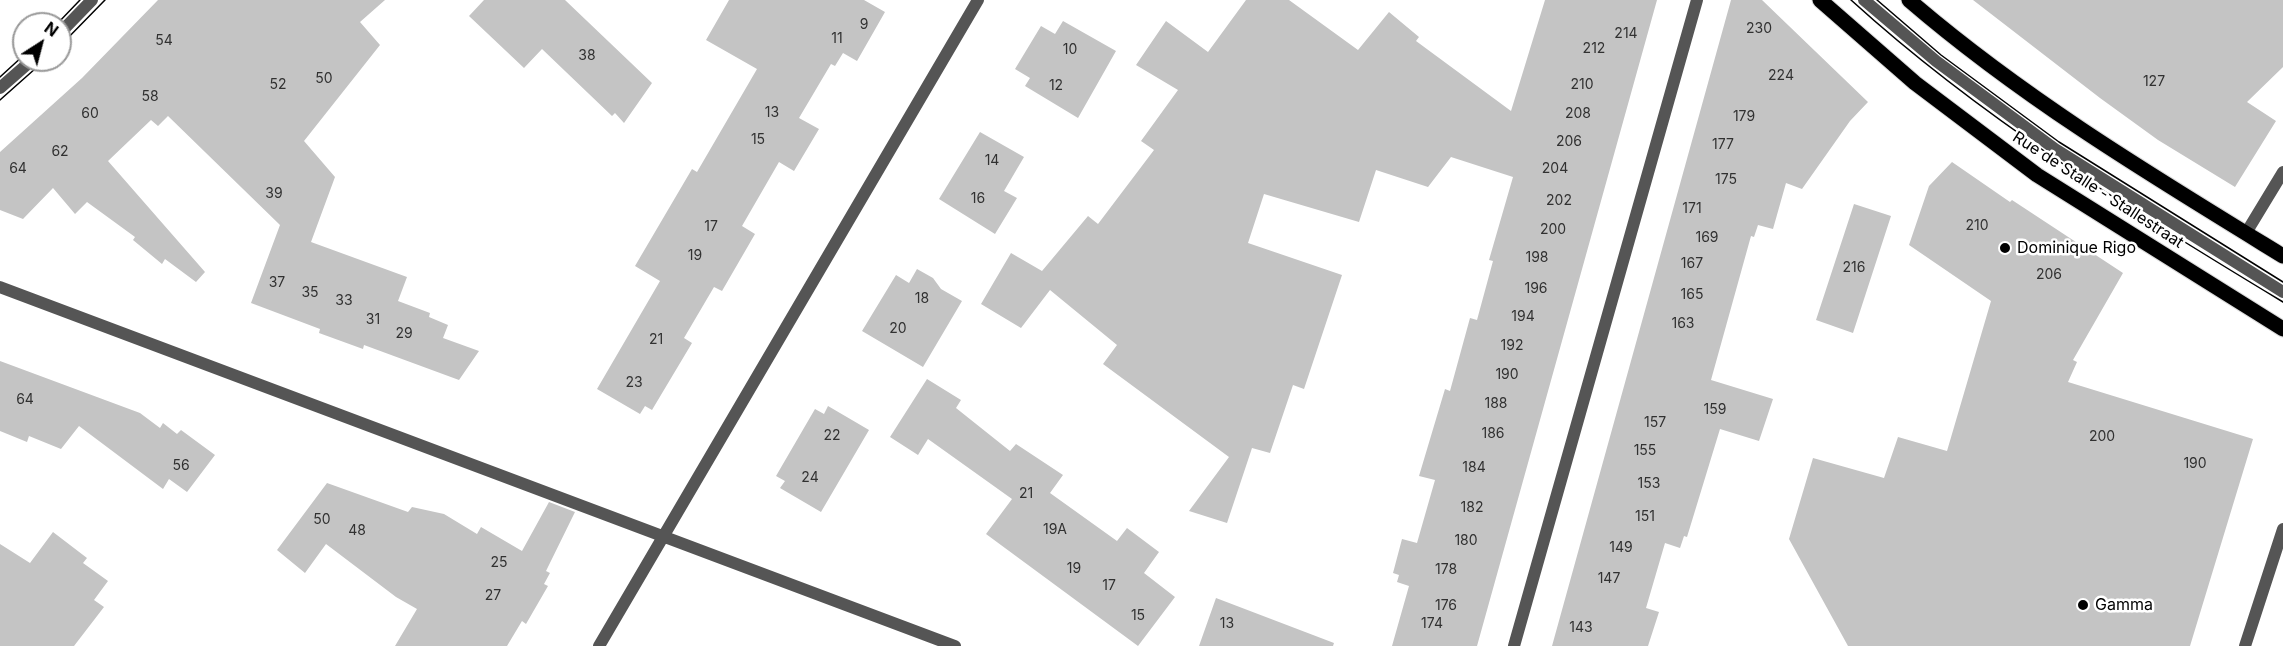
<!DOCTYPE html>
<style>
body{margin:0}
#map{position:relative;width:2283px;height:646px;overflow:hidden;background:#fff;font-family:Inter,sans-serif}
canvas{display:block}
.north{position:absolute;left:12px;top:12px;width:60px;height:60px;box-sizing:border-box;background:#fff;border:2px solid #999;border-radius:50%;rotate:36deg;font-size:16px;font-weight:700;line-height:24px;text-align:center;color:#000}
.north::after{content:'';display:block;margin:auto;width:21px;height:27px;background:#000;clip-path:polygon(50% 0,100% 100%,50% 72%,0 100%)}
</style>
<div id="map">
<canvas width="2283" height="646"></canvas>
<div class="north">N</div>
</div>
<script>
const g = document.querySelector('canvas').getContext('2d');
g.lineJoin = 'round';
function fill(path, color) { g.fillStyle = color; g.fill(path, 'evenodd'); }
function trace(path, color, width, dash) { g.strokeStyle = color; g.lineWidth = width; g.lineCap = dash ? 'butt' : 'round'; g.setLineDash(dash || []); g.stroke(path); }
function label(font, color, halo, rows, align = 'center') {
  g.font = font + ' Inter,sans-serif'; g.lineWidth = 5; g.setLineDash([]); g.textBaseline = 'middle'; g.strokeStyle = halo; g.fillStyle = color; for (const [text, x, y, turn = 0] of rows) {
    g.save(); g.translate(x, y); g.rotate((+turn || 0) * Math.PI / 180); g.textAlign = isNaN(turn) ? turn : align; if (halo) g.strokeText(text, 0, 0); g.fillText(text, 0, 0); g.restore();
  }
}
const building = new Path2D(`
 M158,0H385L360,22L380,45L304,141L335,177L311,242L407,277L398,301L430,313L429,317L448,325L443,338L479,351L459,380L364,345L363,349L319,333L320,329L251,303L280,225L168,116L158,126L151,120L108,161L205,272L196,282L165,259L162,264L133,240L135,237L87,202L75,214L53,188L23,219L0,210V152L82,78Z
 M484,0H565L652,83L624,123L615,113L612,116L542,49L524,68L469,16Z
 M729,0H864L885,12L857,61L843,53L835,66L831,64L799,118L819,129L794,171L779,162L742,226L755,234L722,291L714,287L684,338L692,343L652,410L645,406L640,414L597,389L660,281L635,266L692,169L697,172L757,69L706,40Z
 M1246,0H1289L1358,50L1389,12L1419,37L1416,41L1511,111L1545,0H1657L1477,646H1392L1409,586L1397,582L1399,575L1393,573L1402,539L1417,543L1435,480L1419,476L1445,389L1450,391L1470,318L1477,320L1493,261L1489,260L1513,177L1451,157L1428,187L1376,170L1359,222L1264,194L1248,243L1342,275L1304,389L1293,385L1270,453L1252,448L1227,523L1189,511L1229,457L1103,364L1117,345L1050,290L1021,328L981,304L1011,253L1042,271L1088,216L1098,224L1154,150L1141,141L1178,90L1136,65L1166,21L1208,52Z
 M1731,0H1762L1868,102L1850,121L1802,189L1786,183L1773,229L1758,225L1754,237L1751,236L1711,380L1773,399L1759,441L1720,429L1687,537L1684,536L1680,548L1665,543L1646,608L1659,612L1648,646H1552Z
 M1973,0H2283V67L2247,102L2276,121L2235,187L2158,140L2100,98Z
 M1063,21L1116,51L1078,118L1025,86L1030,78L1015,69L1041,26L1055,34Z
 M980,132L1024,157L1004,191L1017,198L995,234L939,199Z
 M1952,162L2010,202L2012,200L2123,273L2073,360L2077,362L2068,382L2253,439L2190,646H1848L1789,539L1813,458L1884,478L1898,437L1947,451L1991,301L1909,245L1929,186Z
 M1854,204L1891,216L1853,333L1816,320Z
 M917,269L933,278L941,289L962,301L923,367L862,331L896,275L909,283Z
 M0,361L140,413L160,428L163,423L177,434L181,430L215,455L187,492L169,479L163,489L79,426L61,449L29,436L27,442L0,431Z
 M927,379L961,400L956,408L1010,451L1016,444L1063,475L1050,493L1117,541L1127,528L1159,552L1144,573L1175,597L1138,646L986,534L1012,499L928,439L918,455L890,437Z
 M828,406L869,430L821,512L780,488L785,481L776,476L815,409L824,414Z
 M327,483L408,512L412,507L444,514L477,534L481,527L522,551L549,502L575,512L546,571L550,573L544,584L548,586L526,624L522,621L507,646H395L417,609L396,597L326,544L305,573L277,550Z
 M53,532L87,558L83,563L108,581L94,600L104,607L74,646H0V544L30,563Z
 M1216,598L1334,643L1333,646H1199Z`);
const service = new Path2D(`
 M1864,0L1936,61L2055,149L2283,292
 M2246,233L2283,172
 M2245,646L2283,529`);
const minor = new Path2D(`
 M0,287L955,646
 M599,646L978,0
 M1514,646L1697,0`);
const tertiary = new Path2D(`
 M60,33L92,0
 M0,88L32,60`);
const primary = new Path2D(`
 M1820,0L1915,83L2037,175L2283,329
 M1909,0C2024,99 2154,177 2283,256`);
const tram = new Path2D(`
 M1851,0C1982,119 2132,211 2283,302
 M1877,0L1941,55L2059,142L2283,282
 M57,24L80,0
 M60,46L105,0
 M0,77L24,55
 M0,100L45,60`);
const markers = [
 [2005,248,6,"#000"],
 [2083,605,6,"#000"]
];
const numberNames = [
 ["9",864,25],
 ["230",1759,29],
 ["214",1626,34],
 ["11",837,39],
 ["54",164,41],
 ["212",1594,49],
 ["10",1070,50],
 ["38",587,56],
 ["224",1781,76],
 ["50",324,79],
 ["127",2154,82],
 ["52",278,85],
 ["210",1582,85],
 ["12",1056,86],
 ["58",150,97],
 ["13",772,113],
 ["60",90,114],
 ["208",1578,114],
 ["179",1744,117],
 ["15",758,140],
 ["206",1569,142],
 ["177",1723,145],
 ["62",60,152],
 ["14",992,161],
 ["64",18,169],
 ["204",1555,169],
 ["175",1726,180],
 ["39",274,194],
 ["16",978,199],
 ["202",1559,201],
 ["171",1692,209],
 ["210",1977,226],
 ["17",711,227],
 ["200",1553,230],
 ["169",1707,238],
 ["19",695,256],
 ["198",1537,258],
 ["167",1692,264],
 ["216",1854,268],
 ["206",2049,275],
 ["37",277,283],
 ["196",1536,289],
 ["35",310,293],
 ["165",1692,295],
 ["18",922,299],
 ["33",344,301],
 ["194",1523,317],
 ["31",373,320],
 ["163",1683,324],
 ["20",898,329],
 ["29",404,334],
 ["21",656,340],
 ["192",1512,346],
 ["190",1507,375],
 ["23",634,383],
 ["64",25,400],
 ["188",1496,404],
 ["159",1715,410],
 ["157",1655,423],
 ["186",1493,434],
 ["22",832,436],
 ["200",2102,437],
 ["155",1645,451],
 ["190",2195,464],
 ["56",181,466],
 ["184",1474,468],
 ["24",810,478],
 ["153",1649,484],
 ["21",1026,494],
 ["182",1472,508],
 ["151",1645,517],
 ["50",322,520],
 ["19A",1055,530],
 ["48",357,531],
 ["180",1466,541],
 ["149",1621,548],
 ["25",499,563],
 ["19",1074,569],
 ["178",1446,570],
 ["147",1609,579],
 ["17",1109,586],
 ["27",493,596],
 ["176",1446,606],
 ["15",1138,616],
 ["13",1227,624],
 ["174",1432,624],
 ["143",1581,628]
];
const streetNames = [
 ["Rue de Stalle - Stallestraat",2098,190,33]
];
const poiNames = [
 ["Dominique Rigo",2017,248],
 ["Gamma",2095,605]
];
fill(building, '#c4c4c4');
trace(primary, '#dbdbdb', 17);
trace(service, '#555', 12);
trace(minor, '#555', 12);
trace(tertiary, '#555', 12);
trace(primary, '#000', 15);
trace(tram, '#000', 1.5);
for (const [x, y, r, color] of markers) { const dot = new Path2D(); dot.arc(x, y, r, 0, 2 * Math.PI); g.fillStyle = color; g.fill(dot); trace(dot, '#fff', 2); }
label('14px', '#313131', null, numberNames);
label('16px', '#000', '#fff', streetNames);
label('16px', '#000', '#fff', poiNames, 'left');
</script>
